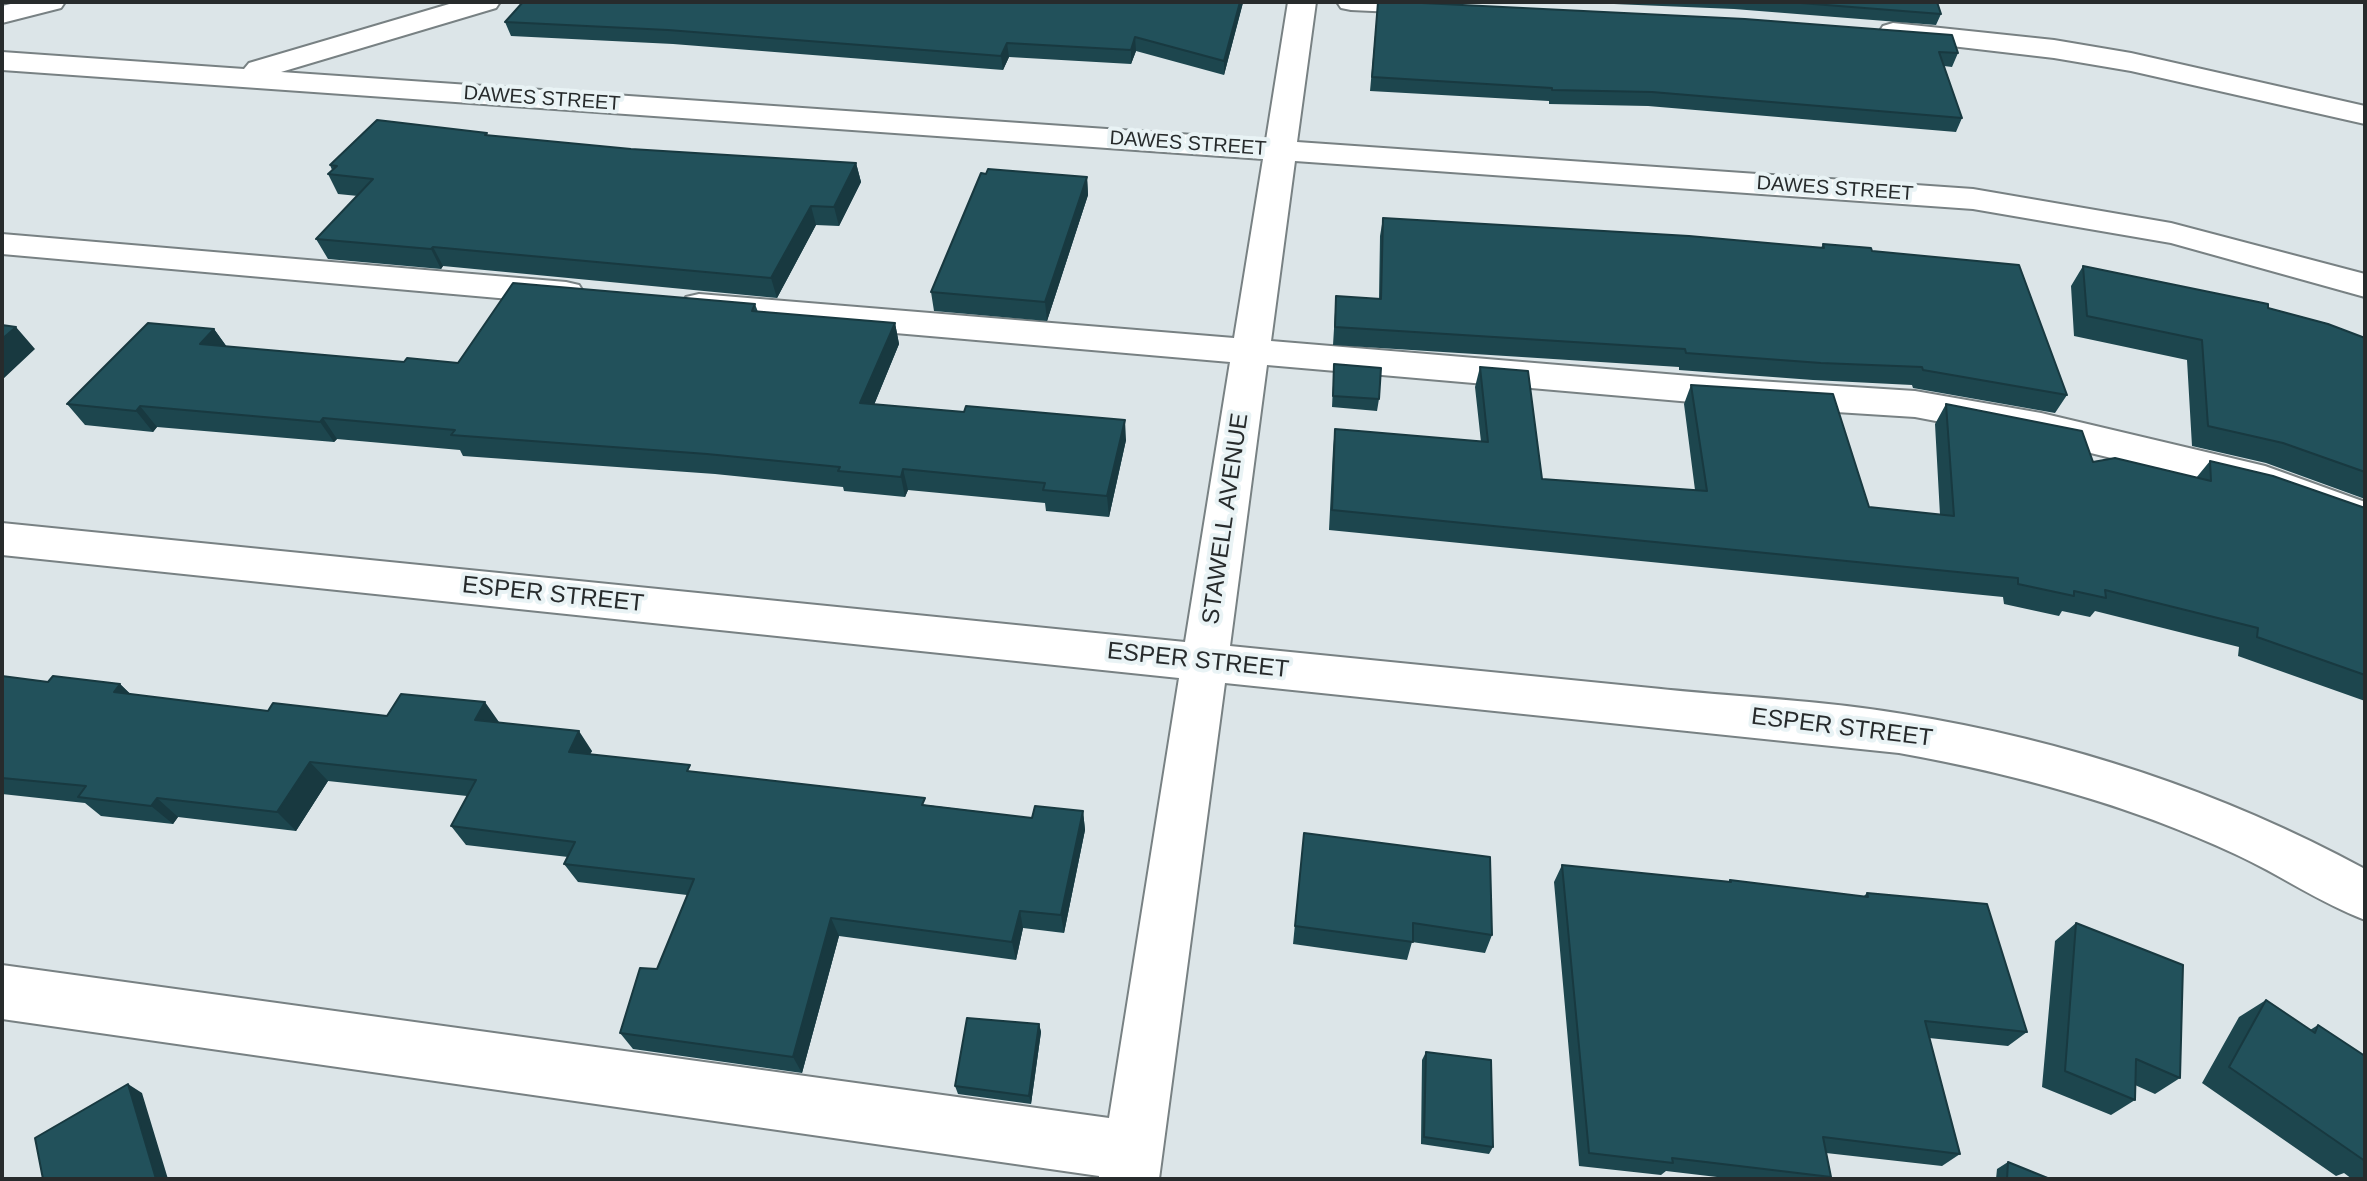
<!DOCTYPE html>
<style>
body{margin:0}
#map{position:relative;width:2367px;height:1181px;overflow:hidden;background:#dce5e8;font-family:Arial,sans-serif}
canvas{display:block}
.frame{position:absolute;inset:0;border:4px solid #272b2c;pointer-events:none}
</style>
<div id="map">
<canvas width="2367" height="1181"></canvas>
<div class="frame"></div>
</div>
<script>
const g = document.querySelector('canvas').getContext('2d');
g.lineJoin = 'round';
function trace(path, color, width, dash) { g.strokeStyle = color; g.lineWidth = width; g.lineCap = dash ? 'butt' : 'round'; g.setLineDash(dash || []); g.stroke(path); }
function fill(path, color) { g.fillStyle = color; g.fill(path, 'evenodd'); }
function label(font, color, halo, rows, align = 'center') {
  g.font = font + ' Arial,sans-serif'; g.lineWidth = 8; g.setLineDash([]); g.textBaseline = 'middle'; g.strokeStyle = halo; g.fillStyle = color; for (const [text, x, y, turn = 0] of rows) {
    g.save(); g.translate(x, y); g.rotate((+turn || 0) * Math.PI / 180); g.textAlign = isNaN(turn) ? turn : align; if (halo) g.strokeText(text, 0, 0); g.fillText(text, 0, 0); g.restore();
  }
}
const minor = new Path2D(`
 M19,2H65L61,8L2,23V6Z
 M456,2H500L496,8L281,72L1266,140L1288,2H1316L1297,142L1973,189L2171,223L2365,274V297L2171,243L1973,209L1295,161L1271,341L1726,379L1915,391L2041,413L2265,466L2365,502V533L2256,493L2041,441L1915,417L1726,405L1267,365L1230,646C1370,660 1511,674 1651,688C1735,697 1820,700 1903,714C2065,740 2221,791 2365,869V920C2320,903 2279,874 2235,854C2128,804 2015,774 1899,753L1225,683L1159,1179H1099V1176L2,1019V965L1109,1118L1179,678L2,555V523L1185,642L1230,362L699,316L686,313L681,305L686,297L699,294L1234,338L1263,159L2,70V52L244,69L249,63Z
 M1337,2H1448L1451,6L1447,12L1437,14L1351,10L1341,8Z
 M1893,23L2054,40L2131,53L2365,106V124L2131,71L2054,58L1883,38L1879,32L1883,26Z
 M2,234L566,282L579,285L584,293L579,301L566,304L2,254Z`);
const wall = new Path2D(`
 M1243,2L1224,75L1136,51L1131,64L1009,57L1003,70L673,44L511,36L505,22Z
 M1378,2L1958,53L1952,67L1944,66L1962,118L1956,132L1648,106L1549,104V101L1370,91Z
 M1566,2H1937L1941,14L1936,25L1734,9Z
 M488,136L631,149L856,163L861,182L839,226L816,225L777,298L443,266L441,269L328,259L316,239L358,196L338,194L328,174L332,170L330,165Z
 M1087,177L1088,195L1047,321L934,311L931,292Z
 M1383,218L1821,248L1823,244L1872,251L2067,395L2055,413L1913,388L1912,385L1813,380L1679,370V367L1333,345L1336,296L1379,299L1380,236Z
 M2083,266L2268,308L2365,338V499L2266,463L2192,446L2187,360L2074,336L2071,286Z
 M755,304L758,312L895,323L899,344L874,405L1126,440L1109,517L1046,511L1045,503L908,490L905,497L844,491L843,487L715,474L463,456L460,450L337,439L334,442L157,427L153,432L85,425L67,404L214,329L227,347L404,362L458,363Z
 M1334,364L1379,399L1377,411L1332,407Z
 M1480,367L1542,479L1695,490L1684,404L1691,385L1869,507L1940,515L1935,424L1946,404L2093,462L2196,478L2210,461L2365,508V701L2238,656L2239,647L2095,611L2090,617L2062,611L2059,616L2004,604L2003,597L1329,530L1333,449L1335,429L1481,442L1475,387Z
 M2,676L48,682L120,684L131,695L268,711L499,722L592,751L590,754L693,772L927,805L1032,818L1083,811L1085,830L1064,933L1023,928L1016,960L839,936L802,1073L633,1049L620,1033L657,969L687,895L578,882L564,864L568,857L466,845L451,826L467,796L328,781L296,831L178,817L173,824L101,816L85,803L2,794Z
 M1304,833L1492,935L1485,953L1412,942L1407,960L1293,944Z
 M1562,865L1729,882L1730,880L1863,897L1867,893L2027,1032L2008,1046L1929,1038L1960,1154L1942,1166L1826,1153L1831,1177L1828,1179H1734L1666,1171L1661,1175L1579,1166L1554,882Z
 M2076,923L2180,1078L2155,1094L2135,1085V1100L2111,1115L2042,1087L2055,941Z
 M2266,1000L2310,1030L2318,1025L2365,1056V1179H2352L2344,1173L2336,1176L2202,1083L2239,1017Z
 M1039,1024L1041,1032L1031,1104L958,1094L955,1086Z
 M1426,1052L1493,1147L1489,1154L1421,1144L1422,1060Z
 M2008,1162L2050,1179H1996L1997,1169Z`);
const shadedWall = new Path2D(`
 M1240,2H1243V3L1224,75V61Z
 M1135,37L1136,51L1131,64V50Z
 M1007,43L1009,57L1003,70L1001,56Z
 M856,163L861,182L839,226L834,207Z
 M1087,177L1088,195L1047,321L1045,302Z
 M811,206L816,225L777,298L771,278Z
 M433,247L443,266L441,269L431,249Z
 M895,323L899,344L866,424L860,403Z
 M16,327L35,349L2,380V339Z
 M214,329L229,350L200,344Z
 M140,406L157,427L153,432L136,411Z
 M323,418L337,439L334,442L320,422Z
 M1125,420L1126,440L1109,517L1107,496Z
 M903,469L908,490L905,497L901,477Z
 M120,684L141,704L114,692Z
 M485,702L499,722L490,740L475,720Z
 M579,731L592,751L581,771L569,752Z
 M310,762L328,781L296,831L277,812Z
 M157,798L178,817L173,824L151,806Z
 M1083,811L1085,830L1064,933L1061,915Z
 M1020,911L1023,928L1016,960L1012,942Z
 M831,918L839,936L802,1073L793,1057Z
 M1039,1024L1041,1032L1031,1104L1029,1096Z
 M128,1084L142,1093L168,1179H156Z`);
const building = new Path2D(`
 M523,2H1240L1224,61L1135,37L1131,50L1007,43L1001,56L668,30L505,22Z
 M1378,2H1402L1745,19L1952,35L1958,53L1939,52L1962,118L1652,92L1552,90V88L1372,77Z
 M1788,2H1937L1941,14Z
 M377,120L487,133L485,135L631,149L856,163L834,207L811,206L771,278L433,247L431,249L316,239L373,179L328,174L337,166L330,165Z
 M988,169L1087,177L1045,302L931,292L981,173L986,174Z
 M1383,218L1689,236L1824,248L1823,244L1871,248L1872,251L2019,265L2067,395L1923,370L1922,367L1821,363L1686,353L1685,349L1335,327L1336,296L1381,299Z
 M2083,266L2268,304V308L2328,324L2365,338V472L2283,443L2208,426L2202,340L2087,316Z
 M513,283L755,304L752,311L895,323L860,403L964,412L966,406L1125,420L1107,496L1043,490L1045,483L903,469L901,477L838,471L840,467L707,454L451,435L455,430L323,418L320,422L140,406L136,411L67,404L148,323L214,329L200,344L404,362L407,358L458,363Z
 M2,325L16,327L2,339Z
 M1334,364L1381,368L1379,399L1333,396Z
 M1480,367L1528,371L1542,479L1707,491L1691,385L1833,394L1869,507L1954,516L1946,404L2082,431L2093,462L2115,458L2211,481L2210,461L2273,476L2365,508V675L2257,637L2258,628L2105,590L2106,598L2074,591V596L2018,584V578L1332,510L1335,429L1488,442Z
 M2,676L48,682L53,676L120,684L114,692L268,711L273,703L387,716L401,694L485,702L475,720L579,731L569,752L690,765L687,771L925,798L922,805L1032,818L1035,806L1083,811L1061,915L1020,911L1012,942L831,918L793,1057L620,1033L640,968L657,969L694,879L564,864L575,842L451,826L476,780L310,762L277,812L157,798L151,806L78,797L86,786L2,778Z
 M1304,833L1490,857L1492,935L1413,923V942L1295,926Z
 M1562,865L1731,882L1730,880L1868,897L1867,893L1987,904L2027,1032L1925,1021L1960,1154L1823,1137L1831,1177L1672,1158L1673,1163L1589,1153Z
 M2076,923L2183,965L2180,1078L2136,1059L2135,1100L2065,1071Z
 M2266,1000L2315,1033L2318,1025L2365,1056V1161L2229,1067Z
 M967,1018L1039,1024L1029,1096L955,1086Z
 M1426,1052L1491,1060L1493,1147L1424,1137Z
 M128,1084L156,1179H43L35,1138Z
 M2008,1162L2050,1179H2007Z`);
const farStreetnames = [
 ["DAWES STREET",542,99,4],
 ["DAWES STREET",1188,144,4],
 ["DAWES STREET",1835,189,4]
];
const streetNames = [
 ["STAWELL AVENUE",1226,519,-82],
 ["ESPER STREET",553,595,6],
 ["ESPER STREET",1198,661,6],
 ["ESPER STREET",1842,728,7]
];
trace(minor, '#788183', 4);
fill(minor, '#fff');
fill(wall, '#1d464e');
fill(shadedWall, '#183940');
fill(building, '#22515b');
trace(building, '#183940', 2);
label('20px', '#272b2c', '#e9f3f5', farStreetnames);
label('24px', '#272b2c', '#e9f3f5', streetNames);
</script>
